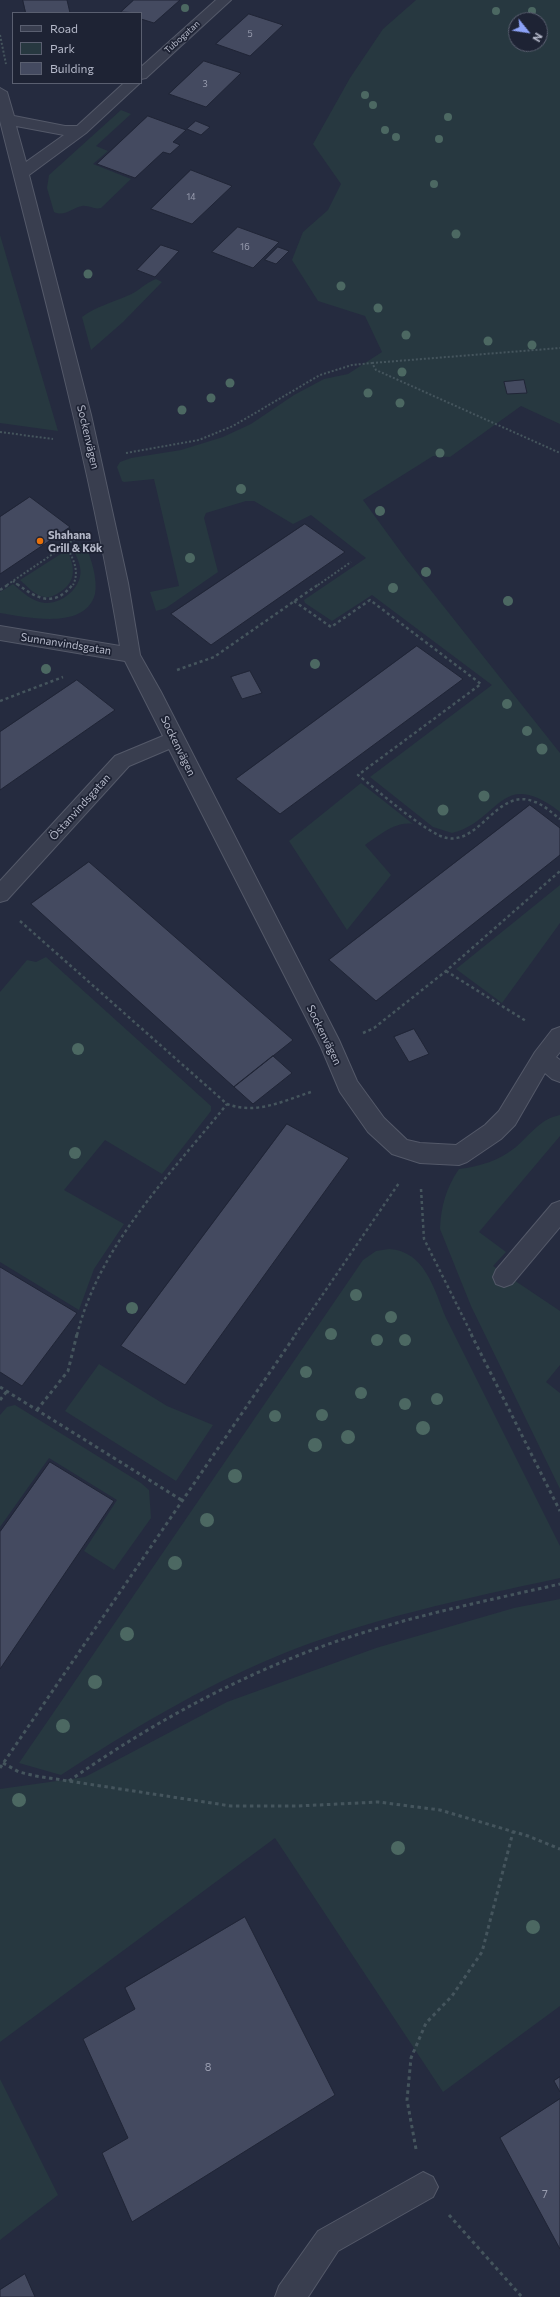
<!DOCTYPE html>
<meta charset="utf-8">
<style>
body{margin:0}
#map{position:relative;width:560px;height:2297px;overflow:hidden;background:#252b3f;font-family:Commissioner,sans-serif}
canvas{display:block}
.legend{position:absolute;left:12px;top:12px;width:130px;height:72px;box-sizing:border-box;background:#1e2334;border:1px solid #5a5f70;margin:0;padding:5px 7px;list-style:none;font-size:12px;color:#b5b9c9}
.legend li{display:flex;align-items:center;gap:8px;height:20px}
.legend b{width:20px;border:1px solid #5a5f70}
.north{position:absolute;left:508px;top:12px;width:40px;height:40px;box-sizing:border-box;background:#1e2334;border:1px solid #5a5f70;border-radius:50%;rotate:120deg;font-size:11px;font-weight:700;line-height:16px;text-align:center;color:#b5b9c9}
.north::after{content:'';display:block;margin:auto;width:14px;height:18px;background:#8ca2f7;clip-path:polygon(50% 0,100% 100%,50% 72%,0 100%)}
</style>
<div id="map">
<canvas width="560" height="2297"></canvas>
<ul class="legend">
<li><b style="height:5px;background:#393e4f"></b>Road</li>
<li><b style="height:11px;background:#273840"></b>Park</li>
<li><b style="height:11px;background:#444a60"></b>Building</li>
</ul>
<div class="north">N</div>
</div>
<script>
const g = document.querySelector('canvas').getContext('2d');
g.lineJoin = 'round';
function fill(path, color) { g.fillStyle = color; g.fill(path, 'evenodd'); }
function trace(path, color, width, dash) { g.strokeStyle = color; g.lineWidth = width; g.lineCap = dash ? 'butt' : 'round'; g.setLineDash(dash || []); g.stroke(path); }
function label(font, color, halo, rows, align = 'center') {
  g.font = font + ' Commissioner,sans-serif'; g.lineWidth = 3.5; g.setLineDash([]); g.textBaseline = 'middle'; g.strokeStyle = halo; g.fillStyle = color; for (const [text, x, y, turn = 0] of rows) {
    g.save(); g.translate(x, y); g.rotate((+turn || 0) * Math.PI / 180); g.textAlign = isNaN(turn) ? turn : align; if (halo) g.strokeText(text, 0, 0); g.fillText(text, 0, 0); g.restore();
  }
}
const green = new Path2D(`
 M416,0H560V424L521,406L450,457L433,456L363,500L406,559L560,753V812C500,766 500,822 452,833L433,827L370,777L492,685L372,595L332,621L305,603L304,600L366,558L311,515L293,524L254,501H246L206,513L204,518L218,572L166,608L156,611L150,592L179,586L154,479L124,482L122,481L117,467L120,462L131,458L181,450L223,437L251,424L294,395L324,379L348,374L382,352L365,316L318,301L292,260L303,232L328,210L341,184L313,144L350,78L383,29ZM516,20H540V44H516Z
 M121,110L131,114L96,146L108,151L93,164L131,179L101,208C94,210 89,205 82,206C72,208 65,217 54,212L47,188L49,175Z
 M0,235L58,431L0,423Z
 M156,279L162,282L123,322L91,350L82,317C95,307 111,303 127,296C138,292 145,283 156,279Z
 M78,544L86,546C91,559 98,579 95,594C85,631 26,617 0,613V592L13,584C22,592 33,602 45,603C63,604 84,586 80,567C79,561 75,553 72,547Z
 M67,550C75,567 77,581 60,592C55,595 51,598 45,597C35,596 27,586 20,580Z
 M361,783L413,824C395,821 379,836 365,845L391,875L347,930L289,841Z
 M560,885V923L502,1003L456,969Z
 M46,957L211,1106V1111L162,1174L105,1140L64,1190L124,1224L94,1269L79,1310L0,1262V992L27,960L36,962Z
 M560,1115V1136L479,1232L506,1252L493,1266L560,1311V1365L546,1382L560,1393V1489L471,1306L440,1229C441,1206 446,1188 459,1169C479,1167 500,1160 516,1147C531,1134 540,1119 560,1115Z
 M389,1249C425,1251 434,1289 446,1318L560,1546V1578C464,1599 366,1619 275,1657C200,1688 129,1731 61,1775L19,1763L363,1260L376,1251Z
 M99,1364L167,1406L213,1425L176,1481L65,1411Z
 M15,1405L141,1483L149,1490L151,1518L114,1570L84,1551L117,1500L49,1458L0,1527V1415L7,1407Z
 M560,1599V2006L443,2092L275,1838L0,2042V1789L85,1777L227,1702L376,1648L514,1608Z
 M0,2079L58,2195L0,2240Z`);
const building = new Path2D(`
 M23,0H67L70,13H26Z
 M134,0H180L154,23L141,19V13L121,12Z
 M249,14L283,25L250,56L216,44Z
 M204,61L241,73L206,107L169,94Z
 M148,116L186,130L173,142L180,145L170,154L163,152L135,178L97,164Z
 M196,121L210,127L201,135L187,129Z
 M191,170L232,186L192,224L151,209Z
 M238,227L279,242L253,268L212,252Z
 M161,245L179,251L155,277L137,270Z
 M278,247L289,251L276,264L265,260Z
 M524,380L527,393L507,394L504,382Z
 M30,497L70,527L0,574V517Z
 M305,524L345,552L211,645L171,614Z
 M417,646L463,679L280,814L236,779Z
 M250,671L262,693L242,699L231,677Z
 M77,680L115,710L0,790V732Z
 M530,805L560,828V855L376,1001L329,960Z
 M89,862L293,1040L234,1087L31,904Z
 M414,1029L429,1054L409,1062L394,1037Z
 M273,1056L292,1073L253,1104L234,1087Z
 M287,1124L349,1158L185,1385L121,1346Z
 M0,1267L77,1313L22,1386L0,1372Z
 M50,1462L114,1501L0,1669V1532Z
 M245,1917L335,2095L132,2222L102,2153L128,2138L83,2039L135,2009L125,1988Z
 M560,2077V2092L554,2081Z
 M560,2099V2249L500,2138Z
 M25,2274L35,2297H0V2290Z`);
const pathFar2 = new Path2D(`
 M0,35L6,64
 M372,363L560,348
 M0,432L53,439
 M126,453L199,440L233,426L320,375L352,365L372,363L376,370L560,453
 M66,546C73,558 80,571 73,585
 M13,581L18,585
 M7,585L75,539
 M318,585L351,562`);
const pathFar1 = new Path2D(`
 M17,584C37,599 55,608 73,584
 M0,590L9,584
 M294,601L331,627L370,600L481,684L358,775C376,789 428,835 447,838C481,844 498,786 535,802C544,805 552,813 560,819
 M177,670L214,657L319,584
 M0,701L63,677
 M20,921L227,1104C256,1115 283,1101 311,1092
 M446,971L526,1021
 M363,1033L374,1028L446,971L560,871
 M421,1189L424,1239L472,1335
 M77,1335C99,1245 170,1175 227,1104
 M295,1335L399,1183`);
const path = new Path2D(`
 M471,1334L560,1511
 M0,1387L183,1501
 M0,1400L7,1391
 M37,1410L68,1371L77,1334
 M3,1763L19,1772L36,1776L231,1806H298L378,1802L440,1810L528,1836L560,1849
 M0,1768L296,1334
 M69,1781C149,1725 234,1678 326,1645C402,1618 481,1602 560,1584
 M416,2149L407,2100L411,2058L426,2023L452,1996L482,1952L513,1832
 M449,2215L522,2297`);
const minor = new Path2D(`
 M216,0H231L146,78L141,79V67Z
 M124,83H140L86,133L29,175L91,415L128,583L140,655L161,692L339,1040L357,1081L384,1118L407,1140L420,1143L456,1145L485,1125L499,1111L535,1052L552,1030L560,1027V1052L556,1057L560,1060V1082L552,1079L545,1073L515,1125L501,1139L467,1162L459,1165L420,1163L392,1154L368,1132L340,1092L321,1047L169,749L129,766L7,900L0,902V881L115,756L163,736L125,661L0,640V626L120,646C91,469 44,295 0,121V88L7,92L14,116L65,126H77ZM16,126L64,135L26,162Z
 M560,1201V1227L512,1284L504,1287L496,1284L493,1277L496,1270L552,1204Z
 M423,2172L433,2177L438,2187L433,2197L338,2251L308,2297H275L279,2286L318,2231Z`);
const trees = [
 [185,8,4],
 [496,11,4],
 [532,11,4],
 [365,95,4],
 [373,105,4],
 [448,117,4],
 [385,130,4],
 [396,137,4],
 [439,139,4],
 [434,184,4],
 [456,234,4.5],
 [88,274,4.5],
 [341,286,4.5],
 [378,308,4.5],
 [406,335,4.5],
 [488,341,4.5],
 [532,345,4.5],
 [402,372,4.5],
 [230,383,4.5],
 [368,393,4.5],
 [211,398,4.5],
 [400,403,4.5],
 [182,410,4.5],
 [440,453,4.5],
 [241,489,5],
 [380,511,5],
 [190,558,5],
 [426,572,5],
 [393,588,5],
 [508,601,5],
 [315,664,5],
 [46,669,5],
 [507,704,5],
 [527,731,5],
 [542,749,5.5],
 [484,796,5.5],
 [443,810,5.5],
 [78,1049,6],
 [75,1153,6],
 [356,1295,6],
 [132,1308,6],
 [391,1317,6],
 [331,1334,6],
 [377,1340,6],
 [405,1340,6],
 [306,1372,6],
 [361,1393,6],
 [437,1399,6],
 [405,1404,6],
 [322,1415,6],
 [275,1416,6],
 [423,1428,7],
 [348,1437,7],
 [315,1445,7],
 [235,1476,7],
 [207,1520,7],
 [175,1563,7],
 [127,1634,7],
 [95,1682,7],
 [63,1726,7],
 [19,1800,7],
 [398,1848,7],
 [533,1927,7]
];
const markers = [
 [40,541,4,"#e8710a"]
];
const numberNames = [
 ["5",250,34],
 ["3",205,84],
 ["14",191,197],
 ["16",245,247]
];
const farStreetnames = [
 ["Tubogatan",182,37,-42]
];
const streetNames = [
 ["Sockenvägen",88,437,77],
 ["Sunnanvindsgatan",66,644,9],
 ["Sockenvägen",178,746,64],
 ["Östanvindsgatan",80,807,-48],
 ["Sockenvägen",324,1035,64]
];
const poiNames = [
 ["Shahana",48,535],
 ["Grill & Kök",48,548]
];
const nearNumbernames = [
 ["8",208,2067],
 ["7",545,2194]
];
fill(green, '#273840');
fill(building, '#444a60');
trace(building, '#202536', 1);
trace(minor, '#545969', 2);
trace(pathFar2, '#45555d', 2, [2, 2]);
trace(pathFar1, '#45555d', 2.5, [3, 3]);
trace(path, '#45555d', 3, [3.5, 3.5]);
fill(minor, '#393e4f');
g.fillStyle = '#4c6862';
for (const [x, y, r] of trees) { g.beginPath(); g.arc(x, y, r, 0, 2 * Math.PI); g.fill(); }
for (const [x, y, r, color] of markers) { const dot = new Path2D(); dot.arc(x, y, r, 0, 2 * Math.PI); g.fillStyle = color; g.fill(dot); trace(dot, '#1e2334', 1.5); }
label('9px', '#999daf', null, numberNames);
label('9px', '#b5b9c9', '#1e2334', farStreetnames);
label('11px', '#b5b9c9', '#1e2334', streetNames);
label('bold 11px', '#b5b9c9', '#1e2334', poiNames, 'left');
label('11px', '#999daf', null, nearNumbernames);
</script>
